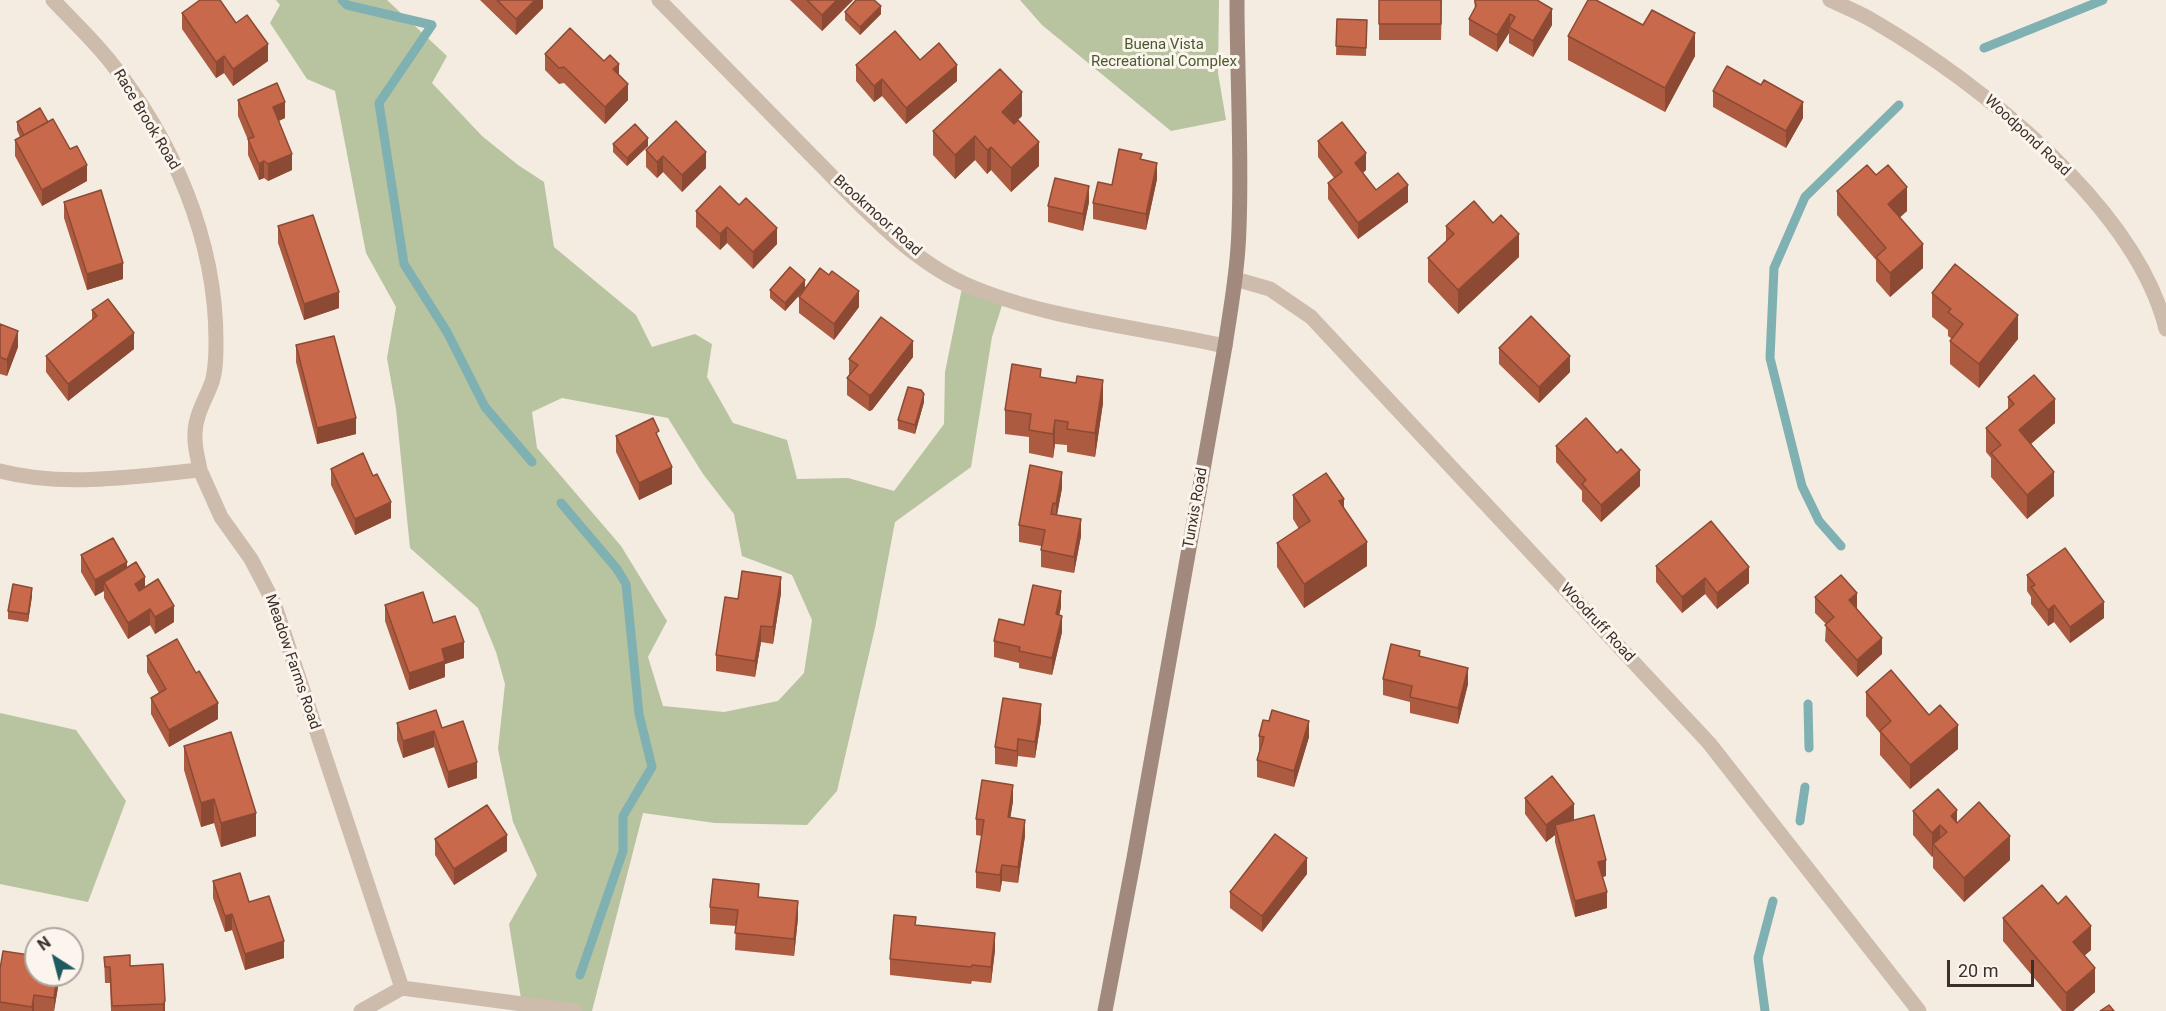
<!DOCTYPE html>
<style>
body{margin:0}
#map{position:relative;width:2166px;height:1011px;overflow:hidden;background:#f4ebe1;font-family:Roboto,sans-serif}
canvas{display:block}
.north{position:absolute;left:24px;top:927px;width:60px;height:60px;box-sizing:border-box;background:#fbf5ee;border:2px solid #aea6a0;border-radius:50%;rotate:324deg;font-size:16px;font-weight:700;line-height:24px;text-align:center;color:#3b302b}
.north::after{content:'';display:block;margin:auto;width:21px;height:27px;background:#1f5a5e;clip-path:polygon(50% 0,100% 100%,50% 72%,0 100%)}
.scale{position:absolute;left:1947px;top:960px;width:87px;height:27px;box-sizing:border-box;border:3px solid #3b302b;border-top:0;padding-left:8px;font-size:18px;line-height:21px;white-space:nowrap;color:#3b302b;-webkit-text-stroke:4px #fbf5ee;paint-order:stroke}
</style>
<div id="map">
<canvas width="2166" height="1011"></canvas>
<div class="north">N</div>
<div class="scale">20 m</div>
</div>
<script>
const g = document.querySelector('canvas').getContext('2d');
g.lineJoin = 'round';
function fill(path, color) { g.fillStyle = color; g.fill(path, 'evenodd'); }
function trace(path, color, width, dash) { g.strokeStyle = color; g.lineWidth = width; g.lineCap = dash ? 'butt' : 'round'; g.setLineDash(dash || []); g.stroke(path); }
function label(font, color, halo, rows, align = 'center') {
  g.font = font + ' Roboto,sans-serif'; g.lineWidth = 6; g.setLineDash([]); g.textBaseline = 'middle'; g.strokeStyle = halo; g.fillStyle = color; for (const [text, x, y, turn = 0] of rows) {
    g.save(); g.translate(x, y); g.rotate((+turn || 0) * Math.PI / 180); g.textAlign = isNaN(turn) ? turn : align; if (halo) g.strokeText(text, 0, 0); g.fillText(text, 0, 0); g.restore();
  }
}
const green = new Path2D(`
 M276,0H387L447,56L432,83L482,136L518,165L544,182L554,247L636,315L652,347L695,334L712,344L707,377L733,423L787,440L797,479L848,478L894,491L944,424L945,372L963,283L1004,299L992,337L971,467L895,522L875,628L837,791L807,825L715,823L643,813L592,1011H523L509,924L537,875L513,822L498,749L505,684L496,652L478,608L410,548L396,409L387,358L396,307L366,253L335,91L307,79L270,23L280,5ZM562,398L668,418L703,474L734,514L742,556L792,575L812,620L804,673L778,701L724,712L663,706L648,657L667,621L621,546L537,448L532,412Z
 M1020,0H1219L1218,73L1226,120L1171,131L1042,25Z
 M0,713L76,730L126,801L88,902L0,884Z`);
const stream = new Path2D(`
 M342,0L347,5L432,25L379,103L404,264L447,332L485,407L532,462
 M1984,48L2103,0
 M561,503L617,569L626,584L639,714L652,767L623,816V851L580,975
 M1841,546L1819,521L1802,486L1770,358L1774,268L1805,197L1899,105
 M1808,704L1809,748
 M1800,821L1805,787
 M1765,1011L1758,958L1773,901`);
const street = new Path2D(`
 M53,0C72,20 92,39 109,60C173,140 216,239 216,341C216,355 216,369 212,382C206,399 195,415 195,434C194,446 198,458 200,470
 M659,0C710,52 761,104 812,156C856,200 907,258 965,284C1044,319 1140,327 1225,346
 M1830,0C1845,7 1861,13 1875,22C1980,83 2136,207 2166,329
 M1235,279L1270,289L1311,317L1709,743L1919,1011
 M0,471C64,488 135,476 200,470L221,517L251,559L274,603L402,988
 M361,1011L402,988L575,1011`);
const secondary = new Path2D(`
 M1105,1011L1134,858L1225,346C1231,307 1238,267 1239,228C1242,152 1237,76 1237,0`);
const wall = new Path2D(`
 M480,0H543V8L516,35Z
 M790,0H853L822,31Z
 M1379,0H1442L1441,40H1379Z
 M1474,0H1537L1552,25L1533,57L1509,43V33L1497,52L1469,35V19L1475,8Z
 M845,12L881,14L860,35L845,20Z
 M182,13L236,23L268,61L233,86L224,73L216,78L182,29Z
 M1337,19L1367,20L1366,56L1336,55Z
 M1568,36L1695,56L1665,112L1568,60Z
 M545,54L619,75L628,100L605,124L564,83L559,84L545,70Z
 M920,60L957,81L906,124L882,96L874,102L856,81V65Z
 M1713,91L1803,118L1786,148L1713,107Z
 M238,100L285,118L279,121L292,170L268,181L264,178L259,180L248,155V140L238,116Z
 M1022,116L1014,124L1039,166L1011,192L991,170L987,174L975,160L955,179L933,155V131Z
 M17,122H48L87,181L42,206L15,156V140L20,137L17,130Z
 M1318,141L1366,170L1363,173L1376,190L1408,202L1358,239L1328,199V183L1334,178L1318,157Z
 M613,144L648,146L627,166L613,152Z
 M646,150L706,168L682,192L663,172L657,178L646,167Z
 M1142,160L1157,179L1146,230L1093,219V203L1112,185Z
 M1837,191L1907,211L1900,217L1923,268L1890,297L1876,281V260L1837,215Z
 M64,202L123,279L87,290L64,218Z
 M1089,202L1083,231L1048,222V206Z
 M696,211L777,244L753,269L727,243L720,250L696,227Z
 M278,226L339,308L304,320L278,243Z
 M1446,226L1519,257L1458,314L1428,282V258L1446,241Z
 M805,288L859,307L834,340L799,313V297L803,291L785,311L770,298V290Z
 M1932,293L2018,339L1979,388L1950,364V341L1952,339L1948,336V330L1932,317Z
 M92,310L134,349L68,401L46,372V356L92,320Z
 M0,324L18,347L7,376L0,374Z
 M296,345L356,434L317,444L296,362Z
 M1499,348L1570,372L1539,403L1499,364Z
 M913,357L872,410L869,411L847,395V378L849,375V359Z
 M1041,377L1103,403L1095,457L1067,452V445L1055,444L1053,458L1029,453V437L1005,434V410Z
 M2008,397L2055,423L2031,444L2054,496L2027,519L1991,477V458L1986,452V428L2008,410Z
 M924,402L915,434L898,429V420Z
 M616,436L659,440L672,484L639,500L616,452Z
 M1556,446L1640,486L1601,522L1582,501V491L1556,462Z
 M331,469L373,476L391,518L355,535L331,485Z
 M1062,488L1057,515L1081,536L1074,573L1041,567V546L1019,542V525Z
 M1293,495L1344,507L1367,566L1304,608L1277,567V543L1299,529L1293,519Z
 M81,555L127,568L145,587L174,622L155,634L150,625L128,639L104,598V591L95,596L81,572Z
 M1656,566L1749,583L1717,609L1705,594L1682,613L1656,582Z
 M2027,575L2104,618L2070,643L2054,622L2048,626L2031,604V597L2027,591Z
 M781,593L773,644L761,642L755,677L716,671V655L738,599Z
 M32,596L28,622L8,619V611Z
 M1815,597L1857,609L1882,654L1857,677L1825,641L1826,624L1815,613Z
 M385,605L433,623L464,658L445,664V677L409,690L385,621Z
 M1061,607L1059,615L1062,632L1052,675L1019,668V663L994,657V641L1024,625Z
 M147,656L196,673L218,719L169,747L151,714V698L159,693L147,672Z
 M1420,656L1468,684L1458,724L1410,713V702L1383,695V679Z
 M1866,692L1958,749L1910,789L1880,755V733L1866,716Z
 M1041,721L1035,758L1018,756L1017,767L995,764V747Z
 M397,723L442,728L477,778L448,788L434,747L403,758L397,740Z
 M1259,736L1309,737L1294,787L1257,777V760L1259,752Z
 M184,746L256,836L221,847L214,823L201,827L184,770Z
 M1525,798L1574,820L1606,876L1602,877L1607,908L1575,917L1555,842V835L1546,842L1525,814Z
 M1013,801L1010,818L1025,836L1018,883L1002,881L1000,892L976,888V872L982,836L976,835V819Z
 M1913,811L1957,822L2010,860L1964,902L1933,868V856L1932,857L1913,835Z
 M435,839L507,851L454,885L435,855Z
 M1307,874L1262,932L1230,908V892Z
 M213,881L249,902L284,958L245,970L232,930L225,932L213,898Z
 M759,898L798,918L794,956L735,950L736,926L710,924V907Z
 M2058,904L2091,950L2084,956L2095,992L2073,1011H2062L2003,941V918Z
 M916,925L995,950L991,983L972,981L971,984L890,975V959Z
 M104,957L130,966L163,964L165,1011H111L110,983H105Z
 M0,969L60,975L54,1011H0Z`);
const shadedWall = new Path2D(`
 M535,0H543V8L516,35V19Z
 M837,0H853L822,31V15Z
 M881,6V14L860,35V27Z
 M1552,9V25L1533,57V41Z
 M1510,14V28L1509,27V33L1497,52V35Z
 M1695,33V56L1665,112V88Z
 M268,44V61L233,86V69Z
 M224,56V73L216,78V62Z
 M619,64V80L613,69Z
 M957,65V81L906,124V108Z
 M882,79V96L874,102V86Z
 M628,84V100L605,124V107Z
 M1022,92V116L1002,135V112Z
 M285,102V118L273,123V107Z
 M1803,102V118L1786,148V131Z
 M975,136V160L955,179V155Z
 M648,138V146L627,166V158Z
 M1039,142V166L1011,192V168Z
 M991,147V170L987,174V150Z
 M706,152V168L682,192V175Z
 M1366,153V170L1355,179V163Z
 M292,154V170L268,181V164Z
 M663,156V172L657,178V162Z
 M264,161V178L259,180V164Z
 M1157,163V179L1146,230V214Z
 M87,165V181L42,206V190Z
 M1408,185V202L1358,239V223Z
 M1089,186V202L1083,231V214Z
 M1907,187V211L1888,228V204Z
 M727,227V243L720,250V234Z
 M777,228V244L753,269V252Z
 M1519,234V257L1458,314V290Z
 M1923,244V268L1890,297V273Z
 M123,263V279L87,290V274Z
 M805,280V289L785,311V303Z
 M859,291V307L834,340V324Z
 M339,292V308L304,320V304Z
 M2018,315V339L1979,388V364Z
 M18,331V347L7,376V360Z
 M134,333V349L68,401V384Z
 M913,341V357L872,410L869,411V395Z
 M1570,356V372L1539,403V387Z
 M1103,380V403L1095,457V433Z
 M924,394V402L915,434V425Z
 M2055,399V423L2019,454V430Z
 M356,418V434L317,444V428Z
 M1055,420V444L1053,458V434Z
 M672,467V484L639,500V483Z
 M1640,470V486L1601,522V505Z
 M1062,472V488L1056,520V504Z
 M2054,472V496L2027,519V495Z
 M1344,499V522L1339,501Z
 M391,502V518L355,535V519Z
 M1081,519V536L1074,573V557Z
 M1367,542V566L1304,608V584Z
 M127,562V578L104,582V591L95,596V580Z
 M1749,567V583L1717,609V593Z
 M145,577V594L135,600V584Z
 M781,577V593L773,644V627Z
 M1705,578V594L1682,613V597Z
 M32,588V596L28,622V614Z
 M1061,591V607L1056,631V614Z
 M1857,593V609L1849,600Z
 M2104,602V618L2070,643V627Z
 M2054,605V622L2048,626V610Z
 M174,606V622L155,634V617Z
 M150,609V625L128,639V623Z
 M1062,616V632L1052,675V658Z
 M761,626V642L755,677V661Z
 M1882,638V654L1857,677V660Z
 M464,642V658L445,664V677L409,690V673L442,649Z
 M1468,668V684L1458,724V708Z
 M218,703V719L169,747V730Z
 M1041,704V721L1035,758V742Z
 M1309,721V737L1294,787V771Z
 M1958,725V749L1910,789V765Z
 M434,731V747L403,758V741Z
 M1018,739V756L1017,767V751Z
 M477,762V778L448,788V772Z
 M1013,785V801L1008,833V817Z
 M214,799V823L201,827V803Z
 M1574,804V820L1555,825V835L1546,842V825Z
 M1957,810V834L1951,816Z
 M256,813V836L221,847V823Z
 M1025,820V836L1018,883V867Z
 M1940,825V849L1933,844V856L1932,857V833Z
 M507,835V851L454,885V869Z
 M2010,836V860L1964,902V878Z
 M1307,858V874L1262,932V916Z
 M1606,860V876L1598,878V862Z
 M1002,865V881L1000,892V875Z
 M1607,892V908L1575,917V901Z
 M798,901V918L794,956V939Z
 M232,914V930L225,932V916Z
 M2091,926V950L2073,965V942Z
 M995,933V950L991,983V967Z
 M284,941V958L245,970V954Z
 M2095,968V992L2073,1011H2066V993Z
 M57,975H60L54,1011V998Z
 M34,995V1011H32V1007Z
 M165,1001V1011H163V1004Z`);
const building = new Path2D(`
 M200,0H220L236,23L247,15L268,44L233,69L224,56L216,62L182,13Z
 M497,0H535L516,19Z
 M807,0H837L822,15Z
 M856,0H874L881,6L860,27L845,12Z
 M1379,0H1441V24H1379Z
 M1475,0H1537L1552,9L1533,41L1509,27L1515,17L1510,14L1497,35L1469,19L1476,6Z
 M1588,0H1596L1643,25L1652,10L1695,33L1665,88L1568,36Z
 M1337,19L1367,20L1366,48L1336,46Z
 M570,28L604,61L610,55L619,64L613,69L628,84L605,107L564,67L559,68L545,54Z
 M895,31L920,60L939,43L957,65L906,108L882,79L874,86L856,65Z
 M1727,66L1761,85L1764,80L1803,102L1786,131L1713,91Z
 M1000,69L1022,92L1002,112L1014,124L1018,120L1039,142L1011,168L991,147L987,150L975,136L955,155L933,131Z
 M277,83L285,102L273,107L292,154L268,164L264,161L259,164L248,139L254,137L238,100Z
 M40,108L48,122L24,135L17,122Z
 M53,119L70,149L77,146L87,165L42,190L15,140Z
 M676,121L706,152L682,175L663,156L657,162L646,150Z
 M1342,122L1366,153L1355,163L1376,190L1398,173L1408,185L1358,223L1328,183L1342,172L1318,141Z
 M635,124L648,138L627,158L613,144Z
 M1119,149L1142,154L1140,159L1157,163L1146,214L1093,203L1098,182L1112,185Z
 M1867,165L1876,175L1888,165L1907,187L1888,204L1923,244L1890,273L1876,257L1886,248L1837,191Z
 M1055,178L1089,186L1083,214L1048,206Z
 M720,186L739,205L746,198L777,228L753,252L727,227L720,234L696,211Z
 M101,190L123,263L87,274L64,202Z
 M1474,201L1493,223L1501,215L1519,234L1458,290L1428,258L1454,234L1446,226Z
 M313,215L339,292L304,304L278,226Z
 M1955,264L2018,315L1979,364L1950,341L1963,324L1948,312L1951,309L1932,293Z
 M790,267L805,280L785,303L770,290Z
 M820,268L829,275L832,271L859,291L834,324L799,297Z
 M108,299L134,333L68,384L46,356L97,316L92,310Z
 M1531,316L1570,356L1539,387L1499,348Z
 M881,317L913,341L872,394L869,395L847,378L858,365L849,359Z
 M0,324L18,331L7,360L0,357Z
 M334,336L356,418L317,428L296,345Z
 M1012,364L1041,369L1040,377L1076,383L1077,376L1103,380L1095,433L1067,429L1068,422L1055,420L1053,434L1029,430L1031,414L1005,410Z
 M2034,375L2055,399L2019,430L2054,472L2027,495L1991,453L2001,445L1986,428L2014,404L2008,397Z
 M908,387L921,390L924,394L915,425L898,420Z
 M653,418L659,431L656,433L672,467L639,483L616,436Z
 M1586,418L1617,453L1621,449L1640,470L1601,505L1582,484L1586,480L1556,446Z
 M363,453L373,476L377,474L391,502L355,519L331,469Z
 M1030,465L1062,472L1056,504L1053,503L1051,514L1081,519L1074,557L1041,550L1045,530L1019,525Z
 M1326,473L1344,499L1339,501L1367,542L1304,584L1277,543L1310,521L1293,495Z
 M1711,521L1749,567L1717,593L1705,578L1682,597L1656,566Z
 M113,538L127,562L95,580L81,555Z
 M2065,548L2104,602L2070,627L2054,605L2048,610L2031,587L2035,585L2027,575Z
 M136,562L145,577L135,584L139,591L158,579L174,606L155,617L150,609L128,623L104,582Z
 M742,571L781,577L773,627L761,626L755,661L716,655L725,597L738,599Z
 M1841,575L1857,593L1849,600L1882,638L1857,660L1825,625L1834,617L1815,597Z
 M13,584L32,588L28,614L8,611Z
 M1033,585L1061,591L1056,614L1062,616L1052,658L1019,651L1020,647L994,641L999,619L1024,625Z
 M423,592L433,623L455,616L464,642L442,649L445,661L409,673L385,605Z
 M177,639L196,673L199,671L218,703L169,730L151,698L166,689L147,656Z
 M1391,644L1420,651L1419,656L1468,668L1458,708L1410,697L1412,686L1383,679Z
 M1891,670L1929,715L1940,705L1958,725L1910,765L1880,731L1891,721L1866,692Z
 M1003,698L1041,704L1035,742L1018,739L1017,751L995,747Z
 M436,710L442,728L463,721L477,762L448,772L434,731L403,741L397,723Z
 M1272,710L1309,721L1294,771L1257,760L1264,737L1259,736L1263,720L1269,721Z
 M231,732L256,813L221,823L214,799L201,803L184,746Z
 M1552,776L1574,804L1546,825L1525,798Z
 M982,780L1013,785L1008,817L1025,820L1018,867L1002,865L1000,875L976,872L984,820L976,819Z
 M1938,789L1957,810L1951,816L1957,823L1979,802L2010,836L1964,878L1933,844L1947,832L1940,825L1932,833L1913,811Z
 M487,805L507,835L454,869L435,839Z
 M1594,815L1606,860L1598,862L1607,892L1575,901L1555,825Z
 M1275,834L1307,858L1262,916L1230,892Z
 M240,873L249,902L269,896L284,941L245,954L232,914L225,916L213,881Z
 M713,879L759,884L758,897L798,901L794,939L735,933L738,910L710,907Z
 M2042,885L2058,904L2066,896L2091,926L2073,942L2095,968L2066,993L2003,918Z
 M894,915L916,917L915,925L995,933L991,967L972,965L971,967L890,959Z
 M3,951L36,956V975H57L54,998L34,995L32,1007L0,1002V969Z
 M130,955V966L163,964L165,1001L163,1004L112,1006L110,967H105L104,957Z
 M2109,1005L2114,1011H2100Z`);
const parkNames = [
 ["Buena Vista",1164,45],
 ["Recreational Complex",1164,62]
];
const streetNames = [
 ["Race Brook Road",146,120,59],
 ["Woodpond Road",2027,136,43],
 ["Brookmoor Road",877,216,42],
 ["Tunxis Road",1196,508,-80],
 ["Woodruff Road",1597,623,47],
 ["Meadow Farms Road",292,662,71]
];
fill(green, '#b8c4a0');
trace(stream, '#7fb0b2', 9);
trace(street, '#cdbbac', 15);
trace(secondary, '#a18a7d', 15);
fill(wall, '#ac5a40');
fill(shadedWall, '#8c4a34');
fill(building, '#c8694b');
trace(building, '#8c4a34', 1.5);
label('15px', '#4a5a2e', '#fbf5ee', parkNames);
label('15px', '#3b302b', '#fbf5ee', streetNames);
</script>
